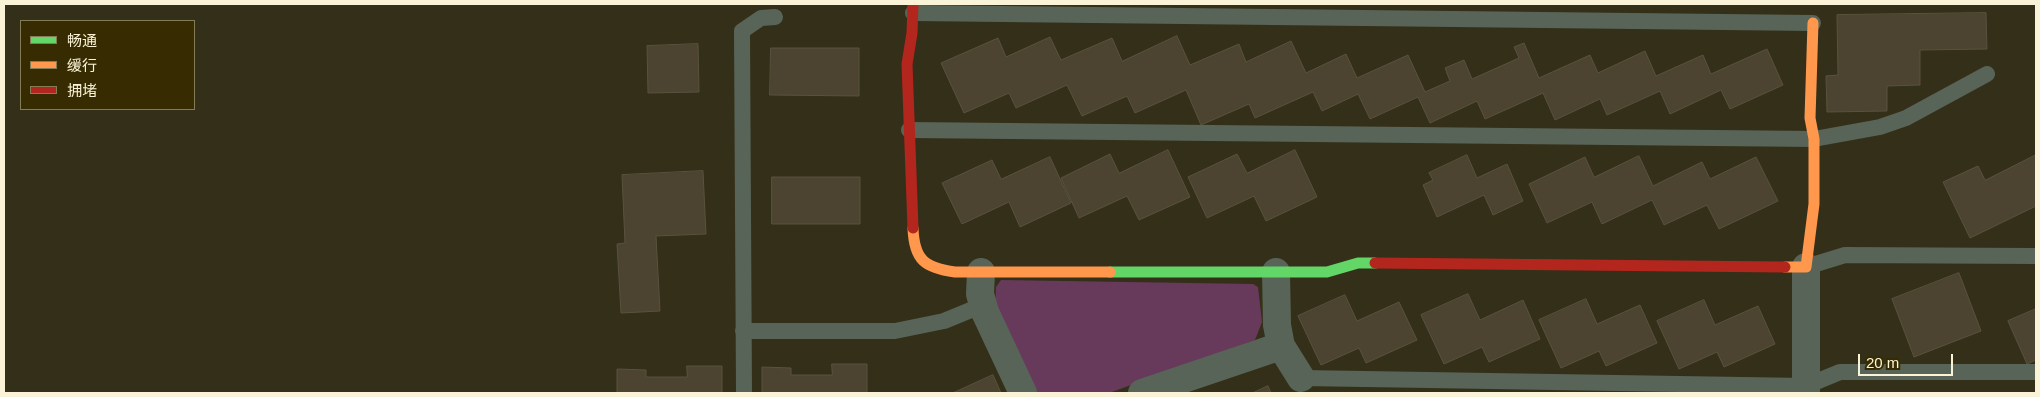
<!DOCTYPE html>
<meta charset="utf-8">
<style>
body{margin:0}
#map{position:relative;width:2040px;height:397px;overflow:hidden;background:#342f18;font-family:Helvetica,"Noto Sans SC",sans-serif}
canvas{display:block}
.frame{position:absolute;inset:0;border:5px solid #faf3d7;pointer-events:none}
.legend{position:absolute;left:20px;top:20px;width:175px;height:90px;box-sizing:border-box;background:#362b01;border:1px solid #847b57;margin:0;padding:6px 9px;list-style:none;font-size:15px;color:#faf3d7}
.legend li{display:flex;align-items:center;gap:10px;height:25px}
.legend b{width:25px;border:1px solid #847b57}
.scale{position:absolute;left:1858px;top:354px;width:95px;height:22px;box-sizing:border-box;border:2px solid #faf3d7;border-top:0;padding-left:6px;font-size:15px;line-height:18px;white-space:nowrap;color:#faf3d7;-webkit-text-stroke:4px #362b01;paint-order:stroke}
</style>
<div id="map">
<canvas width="2040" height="397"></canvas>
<div class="frame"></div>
<ul class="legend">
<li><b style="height:6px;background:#63d668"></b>畅通</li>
<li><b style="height:6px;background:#ff974d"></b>缓行</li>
<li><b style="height:6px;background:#b3261e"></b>拥堵</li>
</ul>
<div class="scale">20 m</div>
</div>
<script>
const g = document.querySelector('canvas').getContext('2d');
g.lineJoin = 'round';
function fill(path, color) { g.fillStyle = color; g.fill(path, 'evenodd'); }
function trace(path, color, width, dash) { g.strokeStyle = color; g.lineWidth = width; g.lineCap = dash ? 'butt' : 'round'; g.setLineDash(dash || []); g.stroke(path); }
const green = new Path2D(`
 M1001,280L1253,284L1258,287L1262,322L1255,340L1109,393H1033L995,307L996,287Z`);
const building = new Path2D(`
 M1986,13L1987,49L1920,50V85L1887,86V111L1827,112L1826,76L1838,75L1837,15Z
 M1177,36L1190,65L1239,44L1246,62L1291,41L1306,73L1346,54L1357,78L1408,55L1425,92L1450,81L1445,68L1464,60L1472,79L1519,58L1514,47L1524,43L1539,78L1590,55L1598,73L1645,51L1656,76L1703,55L1711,74L1767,49L1783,85L1730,109L1721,90L1670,114L1660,91L1607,115L1600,99L1555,120L1543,93L1485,119L1477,101L1430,123L1418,97L1370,119L1358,94L1322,111L1313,92L1255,118L1249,104L1201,125L1186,90L1135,113L1127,96L1082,116L1067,85L1016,108L1009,93L964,113L941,63L998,38L1006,57L1050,37L1061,60L1112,38L1122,61Z
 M698,44L699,92L648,93L647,46Z
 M771,48H859V96L770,95Z
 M1168,150L1190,197L1139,220L1127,196L1079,218L1061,178L1110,154L1119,173Z
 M1295,150L1317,197L1266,221L1254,196L1207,218L1188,177L1237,154L1247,173Z
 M1467,155L1477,178L1507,164L1523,201L1493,215L1484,195L1437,217L1423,185L1433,180L1429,173Z
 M2036,155V206L1970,238L1943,182L1978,166L1985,180Z
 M1639,156L1653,186L1702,162L1710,179L1756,157L1778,201L1719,229L1707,205L1664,225L1652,200L1602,224L1592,202L1547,223L1529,184L1585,157L1594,177Z
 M1050,157L1071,203L1020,227L1009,202L962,224L942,183L992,160L1001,179Z
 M703,171L706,234L656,236L660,311L621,313L617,244L625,243L622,175Z
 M772,177H860V224H772Z
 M1959,273L1981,331L1914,357L1892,299Z
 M1468,294L1480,320L1523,300L1540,339L1489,362L1482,347L1444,364L1421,315Z
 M1345,295L1357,321L1399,302L1417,340L1366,363L1359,348L1321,365L1298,316Z
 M1586,299L1597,324L1640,305L1657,343L1606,366L1599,351L1561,368L1539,320Z
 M1704,300L1715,325L1758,306L1775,344L1724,367L1717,352L1679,369L1657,321Z
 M2036,309V360L2027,364L2008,321Z
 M832,364H867V393H762V367L791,368V375H832Z
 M687,366H722V393H617V369L646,370V377H687Z
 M993,375L1001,393H953Z
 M1268,386L1271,393H1253Z`);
const lane = new Path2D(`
 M913,13L1813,23
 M909,130L1814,139L1880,127L1906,118L1987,74
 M1806,267L1845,255L2036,256
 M743,331H895L944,321L983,305
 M1301,378L1806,386L1840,372H2036
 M744,393L742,31L761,18L775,17`);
const street = new Path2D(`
 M1806,267V393
 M981,272L980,294L985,312L1023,393
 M1276,272L1277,325L1281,346L1301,378
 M1142,393L1281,346`);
const fast = new Path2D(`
 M1110,272H1327L1358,263H1375`);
const slow = new Path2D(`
 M913,228C914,260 925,268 955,272H1110
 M1785,267H1806L1814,204V139L1810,118L1813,23`);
const jam = new Path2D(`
 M913,228L907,64L912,33L913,4
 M1375,263L1785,267`);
fill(green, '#673a5b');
fill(building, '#4c4430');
trace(building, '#59523e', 1);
trace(lane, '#586457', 16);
trace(street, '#586457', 28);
trace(fast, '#63d668', 11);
trace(slow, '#ff974d', 11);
trace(jam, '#b3261e', 11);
</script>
